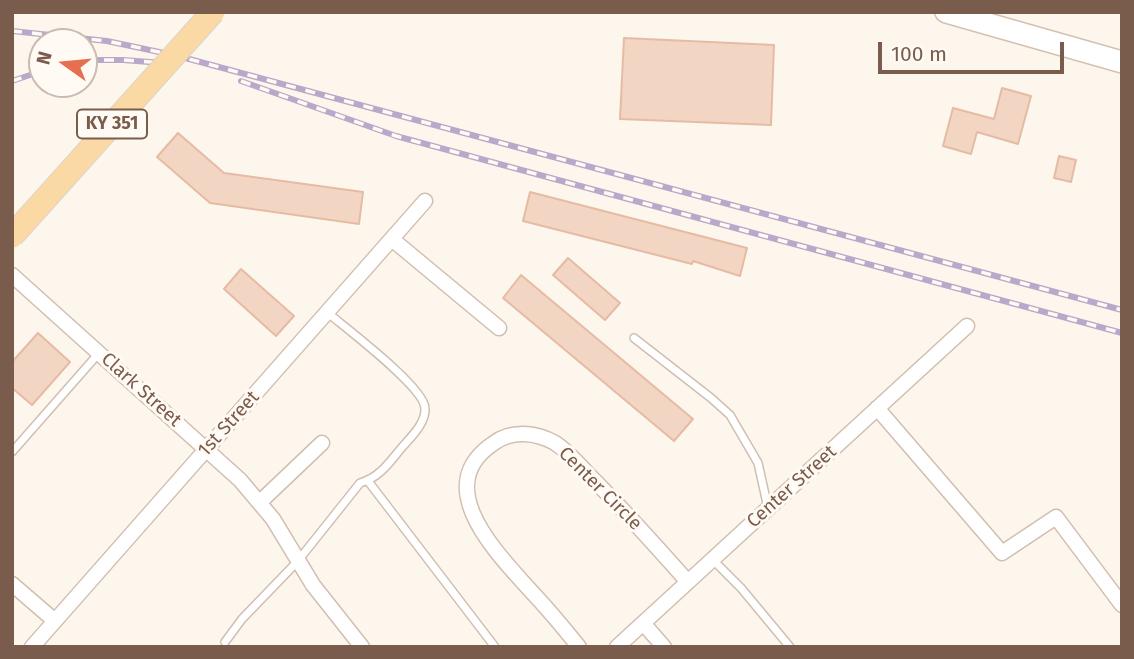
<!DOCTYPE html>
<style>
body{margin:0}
#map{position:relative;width:1134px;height:659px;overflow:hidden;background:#fdf6ec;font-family:"Fira Sans",sans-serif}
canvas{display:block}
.frame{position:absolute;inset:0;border:14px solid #7a5c4d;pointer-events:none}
.north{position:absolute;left:28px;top:28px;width:70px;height:70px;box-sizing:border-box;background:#fffaf3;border:2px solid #cabbb1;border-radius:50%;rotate:285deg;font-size:19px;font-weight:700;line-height:28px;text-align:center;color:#7a5c4d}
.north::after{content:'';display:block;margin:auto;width:24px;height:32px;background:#e76f51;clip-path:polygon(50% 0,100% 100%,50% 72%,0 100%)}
.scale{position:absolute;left:878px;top:42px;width:186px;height:32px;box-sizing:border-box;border:4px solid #7a5c4d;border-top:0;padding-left:9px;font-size:21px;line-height:24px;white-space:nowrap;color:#7a5c4d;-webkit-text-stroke:5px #fffaf3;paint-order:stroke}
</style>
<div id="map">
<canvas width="1134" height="659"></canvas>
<div class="frame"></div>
<div class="north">N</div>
<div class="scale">100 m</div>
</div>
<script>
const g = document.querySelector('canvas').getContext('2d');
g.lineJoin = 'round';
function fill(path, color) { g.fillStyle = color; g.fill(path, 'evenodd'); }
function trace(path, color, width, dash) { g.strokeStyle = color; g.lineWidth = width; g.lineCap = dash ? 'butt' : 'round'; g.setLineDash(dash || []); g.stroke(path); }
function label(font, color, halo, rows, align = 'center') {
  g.font = font + ' "Fira Sans",sans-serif'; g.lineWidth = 6; g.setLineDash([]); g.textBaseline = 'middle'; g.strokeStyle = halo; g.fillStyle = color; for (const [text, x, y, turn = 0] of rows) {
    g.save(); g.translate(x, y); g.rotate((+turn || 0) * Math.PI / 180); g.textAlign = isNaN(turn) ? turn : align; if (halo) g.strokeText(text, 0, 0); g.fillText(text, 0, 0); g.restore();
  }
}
const building = new Path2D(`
 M624,38L774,45L771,125L620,119Z
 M1002,88L1031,96L1018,144L977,132L971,154L943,146L953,108L994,119Z
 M178,133L224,173L363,192L359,224L210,203L157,157Z
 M1059,156L1076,160L1071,182L1054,178Z
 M530,192L747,248L740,276L693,261L692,264L523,221Z
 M568,258L620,303L605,320L553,275Z
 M241,269L294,316L276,336L224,289Z
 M521,275L693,419L674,441L503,298Z
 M38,333L70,362L32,405L12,388V362Z`);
const lane = new Path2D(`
 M634,338L711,398L730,415L758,463L768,508
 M12,452L99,353
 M368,481L495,647
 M713,560L741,588L790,647
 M225,642L242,619L297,562L360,483C381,477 390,461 404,445C413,435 426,422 425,408C424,387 347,329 328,313`);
const street = new Path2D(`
 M393,240L499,328
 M12,275L240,480L273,519L313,585L362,647
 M877,408L1002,553L1056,517L1122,605
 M260,502L322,443
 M12,584L55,621
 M643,623L664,647
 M32,647L425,201
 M579,647C563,627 547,608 530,590C497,553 429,486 494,443C511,430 536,432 555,443C568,451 579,465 590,476C624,510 656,546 688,582
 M617,647L967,326`);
const secondary = new Path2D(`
 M946,12L1122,62`);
const rail = new Path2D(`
 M12,31L107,41L178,56L1122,310
 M84,60H123L176,64
 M12,81L42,71
 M241,81L396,136L1122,333`);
const primaryBridge = new Path2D(`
 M12,236L213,12`);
const shields = [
 [112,124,70]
];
const shieldNames = [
 ["KY 351",112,124]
];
const streetNames = [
 ["Clark Street",141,390,42],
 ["1st Street",229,424,-48],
 ["Center Street",792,487,-42],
 ["Center Circle",600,489,45]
];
fill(building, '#f3d5c3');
trace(building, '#e6bba3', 2);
trace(lane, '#d1beb0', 10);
trace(street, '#d1beb0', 17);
trace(secondary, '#d6c0b0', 24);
trace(lane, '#fff', 7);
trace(street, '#fff', 14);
trace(secondary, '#fff', 21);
trace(rail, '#b9a8c9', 6);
trace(rail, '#fffaf3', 3.5, [10]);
trace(primaryBridge, '#dad1cd', 25, []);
trace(primaryBridge, '#fbd9a5', 23);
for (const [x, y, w] of shields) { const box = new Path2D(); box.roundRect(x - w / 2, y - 14.5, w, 29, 5); g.fillStyle = '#fffaf3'; g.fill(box); trace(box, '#7a5c4d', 2); }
label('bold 18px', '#7a5c4d', null, shieldNames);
label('19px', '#7a5c4d', '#fffaf3', streetNames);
</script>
